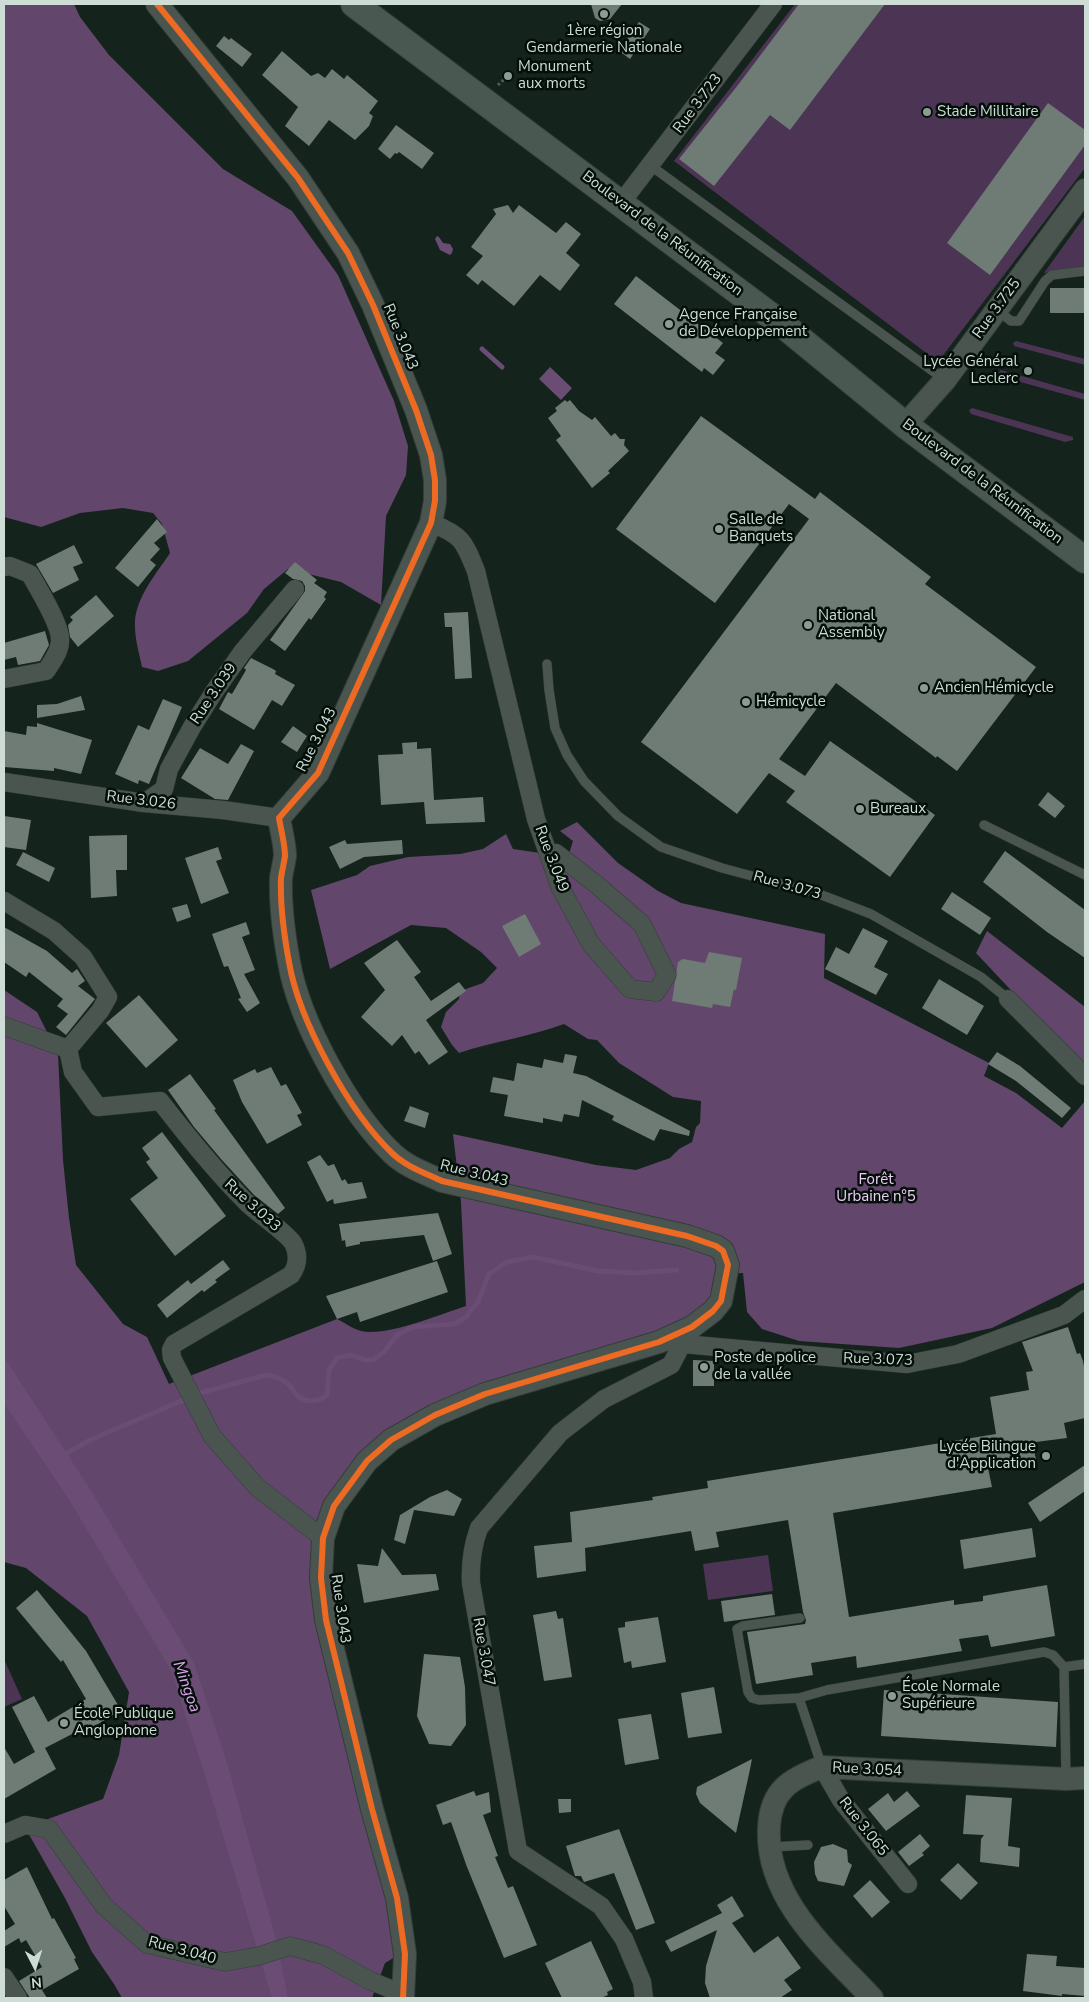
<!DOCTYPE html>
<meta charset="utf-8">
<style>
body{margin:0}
#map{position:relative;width:1089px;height:2002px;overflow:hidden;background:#14231c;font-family:"Nunito Sans",sans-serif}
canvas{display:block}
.frame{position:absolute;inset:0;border:5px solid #cdddd5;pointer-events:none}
.north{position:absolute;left:10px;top:1942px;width:50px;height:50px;-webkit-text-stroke:4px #050f0a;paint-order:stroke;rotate:175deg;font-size:14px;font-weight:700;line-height:20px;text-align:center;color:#cdddd5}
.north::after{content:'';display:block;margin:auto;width:18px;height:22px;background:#cdddd5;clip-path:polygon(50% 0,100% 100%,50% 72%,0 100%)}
</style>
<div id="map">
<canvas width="1089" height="2002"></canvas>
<div class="frame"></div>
<div class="north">N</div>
</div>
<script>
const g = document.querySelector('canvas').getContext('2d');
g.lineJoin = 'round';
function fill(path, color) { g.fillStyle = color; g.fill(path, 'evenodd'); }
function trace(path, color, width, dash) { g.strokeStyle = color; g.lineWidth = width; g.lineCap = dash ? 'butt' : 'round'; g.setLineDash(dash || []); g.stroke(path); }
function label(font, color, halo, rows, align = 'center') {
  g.font = font + ' "Nunito Sans",sans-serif'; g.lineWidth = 5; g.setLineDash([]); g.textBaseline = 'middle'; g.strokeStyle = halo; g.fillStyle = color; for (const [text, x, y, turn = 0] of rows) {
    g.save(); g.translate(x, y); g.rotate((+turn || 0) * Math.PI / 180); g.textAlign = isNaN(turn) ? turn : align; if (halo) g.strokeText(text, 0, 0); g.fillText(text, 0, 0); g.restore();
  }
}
const green = new Path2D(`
 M795,4H1085V168L938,362L674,161Z
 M1085,216V268L1044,273Z
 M1016,341L1085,359V365L1014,346L1013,343Z
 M1001,370L1085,394V400L999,376L998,373Z
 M972,408L1073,437V440L1065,442L971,414L969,410Z
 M768,1555L773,1591L708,1600L703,1564Z
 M4,1659L22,1699L4,1707Z`);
const forest = new Path2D(`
 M4,4H74L80,17L109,55L223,169L292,211L338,275L394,401L408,446L406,475L386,516L381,605L341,582L288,569L264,589L247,613L188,661L158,671L142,667C139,653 134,636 135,621C137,596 156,574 170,553L162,524L153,513L123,508L80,513L41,527L4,517Z
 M577,822L618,863L658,891L681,903L825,934L824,978L989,1063L984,1076L1016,1093L1062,1128L1085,1101V1282L992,1328L899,1348L799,1341L762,1329L747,1312L743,1273L726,1274L703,1317L436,1415L346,1489L323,1578L405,1951L385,1963L372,1998H122L114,1984L92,1952L65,1898L23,1824L48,1819L103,1799L119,1755L129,1692L87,1616L26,1568L4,1562V990L37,1012L58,1054L63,1160L69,1218L76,1265L123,1324L147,1337L169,1384L337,1319C345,1323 353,1329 361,1331C386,1337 441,1314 466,1306L461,1202L453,1134L596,1165L636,1170L670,1158L679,1149L692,1142L696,1127L700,1123L701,1101L673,1097L619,1063L597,1040L588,1039L564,1024C529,1037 495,1041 459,1053L452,1045L441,1027L446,1012L459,999L460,991L483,983L497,968L481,952L446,928L411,925L330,969L311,890L357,875L370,866L408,857L460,854L483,849L506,834L513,849L568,857L573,841L560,831Z
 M987,931L1085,1007V1069L976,953Z`);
const water = new Path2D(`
 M437,236L439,237L443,243L450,244L453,249L452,253L450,255L440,250L435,239Z
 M550,367L572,388L561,400L539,379Z
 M4,1357L90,1489L194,1663L228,1766L277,1943L288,1998H272L204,1772L171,1670L68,1498L4,1403Z`);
const stream = new Path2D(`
 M482,349L502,367
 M62,1456L90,1440L200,1393L266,1375C274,1376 282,1378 288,1384C292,1387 294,1393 298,1396C306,1403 319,1402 327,1395L329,1370L337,1358L351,1355L365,1360H373L384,1352L397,1335L413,1327L454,1324L465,1318L478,1302L489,1274L507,1262L533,1257L598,1271L635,1273L677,1270`);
const building = new Path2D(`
 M591,4H622L610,19L600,21L595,18Z
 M799,4H885L790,130L770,115L714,186L679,159L738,85Z
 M639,22L650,29L630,59L619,51Z
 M224,36L229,40L231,38L252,54L242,67L216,46Z
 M282,51L311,76L318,73L325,78L332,69L344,79L347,75L378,101L369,113L373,116L369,126L355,140L329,120L309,146L285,126L298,107L262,75Z
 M1048,103L1085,130V145L990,275L947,243Z
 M396,125L434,153L422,169L399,152L397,154L395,153L390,159L378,149Z
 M508,205L513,213L519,205L556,233L566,222L581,234L566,253L580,265L560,291L540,275L514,306L482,280L478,285L466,275L483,256L471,247L496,214L493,209Z
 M636,276L723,343L715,353L725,360L713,375L704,368L702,372L614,304Z
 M1050,288H1085V313H1050Z
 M565,400L567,402L570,400L579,411L592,420L595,417L611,436L615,433L620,439H625L624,445L629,451L608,471L610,473L592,488L556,440L561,436L548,418L557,411L555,408Z
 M701,416L815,499L820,492L931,577L925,584L1036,667L957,771L937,756L936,758L836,683L779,759L805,776L830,741L935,815L890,877L786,802L795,791L769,773L737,814L641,742L809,519L789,504L715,603L616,529Z
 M157,519L167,532L154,543L160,549L150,560L156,565L138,587L115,568Z
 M74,545L83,563L73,567L79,580L53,593L36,564Z
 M295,562L317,580L314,583L327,592L324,597L326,599L311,620L309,618L285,651L270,640L305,591V586L302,581L293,579L285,573Z
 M96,595L114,616L78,647L70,637L68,625L73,620L70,617Z
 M468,612L472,678L455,679L452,627H445L444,613Z
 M45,631L49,645L40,661L18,665L16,657L4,660V643Z
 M251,658L273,669L276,671L275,674L295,685L282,706L272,700L254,730L219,709L228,692L232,694L246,670L244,668Z
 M81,696L85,710L37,718V705L57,704Z
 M163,699L182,707L149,784L139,780L138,784L115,774L138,725L149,730Z
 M37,723L92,740L81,774L54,768V771L4,767V731L26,735L27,726L37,727Z
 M293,726L307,736L297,752L281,742Z
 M417,742V749L431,748L434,800L483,797L485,822L426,824L424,802L381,805L378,755L403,754L402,743Z
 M241,744L254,751L228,800L215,799L181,778L200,748L228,764Z
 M1048,792L1065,806L1055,818L1038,805Z
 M4,816L31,820L26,850L4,847Z
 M127,835V870H116L117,896L91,898L89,836Z
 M345,840L347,844L402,840L403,854L364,857L340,869L329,847Z
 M218,847L222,859L216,861L229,893L201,904L185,858Z
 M1005,851L1085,910V958L1047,932L983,882Z
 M23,852L55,868L49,882L16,865Z
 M952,892L991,918L980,935L941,909Z
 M187,904L191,917L177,922L172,908Z
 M525,914L541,944L519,957L502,926Z
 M246,922L250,934L242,937L255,970L244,974L260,1003L247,1012L238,999L241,998L228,966L224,967L212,934Z
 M4,927L47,951L72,973L77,969L85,981L78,986L95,999L66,1035L56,1027L68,1014L57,1006L63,999L29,972L26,977L4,962Z
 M863,928L888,941L874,967L888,974L876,995L825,969L836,947L849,954Z
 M397,940L421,972L414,977L431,1001L459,982L466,991L426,1020L448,1052L429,1065L419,1051L415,1054L402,1035L392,1046L361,1017L385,990L364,963Z
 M709,952L742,958L736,990L734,989L730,1007L713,1004L712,1008L672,1001L678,962L683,959L705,963Z
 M939,979L984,1006L967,1035L922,1008Z
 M139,995L178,1040L146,1068L106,1023Z
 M997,1052L1020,1066L1071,1108L1062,1118L1016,1081L988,1064Z
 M565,1054L577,1056L573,1073L586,1076L690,1131L689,1136L660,1129L654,1141L612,1120L614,1116L582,1100L579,1117L564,1114L562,1122L543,1118V1123L504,1116L508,1095L490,1092L493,1077L514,1081L517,1063L542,1068L544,1059L563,1063Z
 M271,1067L281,1086L286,1084L302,1113L297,1115L302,1125L267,1144L242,1102L233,1080L255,1069L257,1073Z
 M190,1074L216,1109L214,1110L285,1208L278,1214L254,1195L221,1159L194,1127L168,1090Z
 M410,1106L429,1113L425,1128L404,1121Z
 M162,1132L226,1216L175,1256L130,1199L158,1178L146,1162L150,1159L142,1148Z
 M320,1155L328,1166L334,1164L342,1181L345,1179L348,1184L362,1182L367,1198L334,1204L333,1199L327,1202L307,1162Z
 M438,1213L452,1254L433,1261L424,1235L360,1242V1244L346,1247L345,1240L342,1241L339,1224Z
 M223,1260L230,1269L215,1280L217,1282L204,1292L202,1290L167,1318L157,1305L188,1280L191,1284Z
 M437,1261L448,1292L360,1322L357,1312L337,1319L326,1296Z
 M1068,1327L1077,1354L1080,1353L1083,1361L1085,1372V1418L1064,1423L1067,1438L1036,1442L1037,1446L1033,1447L1036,1459L988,1468L992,1487L833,1513L849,1617L954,1600V1605L983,1601V1596L1047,1585L1055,1636L991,1647L988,1635L959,1639L962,1651L857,1668L856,1656L811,1663L813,1675L756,1684L747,1632L805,1624L806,1620L803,1612L788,1520L716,1532L719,1547L695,1551L691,1531L585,1548L586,1571L537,1578L534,1546L572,1542L570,1512L653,1500L652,1497L708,1488L707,1481L996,1434L990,1397L1029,1390L1026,1372L1033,1371L1022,1342Z
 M693,1360L714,1361V1386H693Z
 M1085,1465V1491L1040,1522L1028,1503Z
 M447,1490L462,1499L454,1516L414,1510L405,1544L394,1540L400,1515L430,1497Z
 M1032,1528L1036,1557L964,1569L960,1540Z
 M382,1548L402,1575L436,1574L439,1590L364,1603L357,1564L378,1566Z
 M37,1590L86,1651L121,1710L80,1735L78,1731L45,1748L56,1769L4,1799V1747L14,1764L35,1752L12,1707L34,1696L48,1722L86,1699L63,1660L61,1662L16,1608Z
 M772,1594L775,1615L724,1622L721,1601Z
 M556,1611L558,1619L563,1618L572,1677L544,1681L533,1615Z
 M658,1617L666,1662L632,1668L631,1661L624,1663L618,1628L625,1627V1622Z
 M424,1654L460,1657L465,1687L466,1725L451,1746L429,1744L417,1716Z
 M714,1687L722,1733L688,1738L681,1693Z
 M884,1690L1058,1702L1056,1747L881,1736Z
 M651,1714L659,1759L625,1765L618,1719Z
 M752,1759L749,1774L736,1833L700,1803L696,1794L697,1787Z
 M474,1791L476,1796L489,1792L491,1812L483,1815L498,1856L495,1857L508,1888L513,1886L537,1945L504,1958L467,1867L451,1822L443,1825L436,1805Z
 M907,1791L920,1806L886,1831L868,1809L888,1793L894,1802Z
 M966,1795L1012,1798L1008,1846L1020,1848L1019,1867L980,1862L981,1839L984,1835L963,1834Z
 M558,1799H571V1812L559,1813Z
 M619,1829L655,1923L636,1930L614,1873L584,1882L581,1876H575L566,1846Z
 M920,1834L930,1846L922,1853L924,1855L909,1866L898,1852Z
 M833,1844L847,1850L848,1862L852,1865L844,1886L818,1881L815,1874L814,1862L821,1847Z
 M958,1863L978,1883L961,1900L940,1880Z
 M27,1867L52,1919L54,1918L76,1958L74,1959L79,1969L42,1990L47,1998H30L19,1981L42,1967L26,1940L21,1943L19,1938L4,1947V1931L15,1924L4,1906V1880Z
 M870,1880L890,1902L872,1918L853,1896Z
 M732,1896L744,1916L732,1923L754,1953L778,1936L801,1968L784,1980L792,1990L780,1998H710L705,1983L706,1966L717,1930L671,1952L665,1941L722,1913L717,1905Z
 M591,1941L613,1989L607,1992L608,1995L601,1998H562L545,1963Z
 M1027,1954L1057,1956L1056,1966L1085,1968V1996L1062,1994V1996L1023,1991Z`);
const path = new Path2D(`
 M498,85L508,76`);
const service = new Path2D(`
 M651,166L945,380
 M996,309L1011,321H1019L1045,281L1052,275L1085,271
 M547,664L549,690L555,728L567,755L584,781L618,816L661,847L722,868L819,894L871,914L981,977L1008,999
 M984,825L1085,875
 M1064,1667L1085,1664
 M799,1698L759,1700L752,1698L748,1692L737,1629L743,1626L800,1618
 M822,1767L799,1698L827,1690L1044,1652L1053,1655L1064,1667L1066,1778
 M771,1847L808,1845`);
const minor = new Path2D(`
 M621,203L773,4
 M431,523C462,535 464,541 476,571L536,819L560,887L591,944L630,989L656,992L667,975L642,924L597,885L556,853
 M4,567L10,566L30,574C38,588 60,624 60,639C61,650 52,662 46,671L4,679
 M4,782L144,803L223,810L279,818
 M144,803L164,789L169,769L192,727L214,692L243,651L295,589
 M4,901L54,931L83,957L108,997L100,1011L68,1049L73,1072L98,1107L160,1101C188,1137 215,1171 247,1203C257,1213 287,1233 293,1243C299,1254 298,1265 291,1275L174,1344L171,1350L172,1358L212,1436L258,1488L323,1538
 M1008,999L1085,1076
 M4,1026L68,1049
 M672,1343L907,1364L958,1354L1064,1315L1085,1299
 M822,1767L841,1800L908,1884
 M4,1834L25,1825L49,1829L104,1906L147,1944L225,1962L259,1956L290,1946L323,1955L371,1981L403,1994
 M4,1977L18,1998
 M644,1998L642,1982L624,1939L601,1906L518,1851L471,1583C470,1563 472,1547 479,1528L560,1433L604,1399L671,1365L682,1344`);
const tertiary = new Path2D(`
 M157,4L298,178L348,253L373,305L416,410L431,455L435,480V501L431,523L318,773L279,818C281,830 285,844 285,856C284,863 282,871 281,878C280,906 284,935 289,962C299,1021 349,1112 393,1154C407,1167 425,1173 442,1181L687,1236L716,1246L723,1251L728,1265L721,1301L713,1311L692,1327L659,1342L485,1394L435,1415L391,1440L367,1461L334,1506L323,1538L321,1578L326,1620L372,1809L397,1898L405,1954L403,1998
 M905,425L945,380L1085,190
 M872,1998C827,1950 765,1899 769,1827C771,1790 790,1779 822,1767L1066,1779L1085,1778`);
const secondary = new Path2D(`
 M354,4L783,325L905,425L1085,560`);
const cycleway = new Path2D(`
 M157,4L298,178L348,253L373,305L416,410L431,455L435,480V501L431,523L318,773L279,818C281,830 285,844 285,856C284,863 282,871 281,878C280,906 284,935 289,962C299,1021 349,1112 393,1154C407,1167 425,1173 442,1181L687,1236L716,1246L723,1251L728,1265L721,1301L713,1311L692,1327L659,1342L485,1394L435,1415L391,1440L367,1461L334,1506L323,1538L321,1578L326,1620L372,1809L397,1898L405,1954L403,1998`);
const markers = [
 [604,14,5,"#8c9c94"],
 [508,76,5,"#8c9c94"],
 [927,112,5,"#8c9c94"],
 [669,324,5,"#8c9c94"],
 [1028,371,5,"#8c9c94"],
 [719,529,5,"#8c9c94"],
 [808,625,5,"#8c9c94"],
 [924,688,5,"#8c9c94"],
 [746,702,5,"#8c9c94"],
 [860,809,5,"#8c9c94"],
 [704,1367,5,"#8c9c94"],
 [1046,1456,5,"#8c9c94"],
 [892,1696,5,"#8c9c94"],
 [64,1723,5,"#8c9c94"]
];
const poiNames = [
 ["1ère région",604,31,"center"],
 ["Gendarmerie Nationale",604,48,"center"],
 ["Monument",518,67],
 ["aux morts",518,84],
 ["Stade Millitaire",937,112],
 ["Agence Française",679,315],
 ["de Développement",679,332],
 ["Lycée Général",1018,362,"right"],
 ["Leclerc",1018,379,"right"],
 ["Salle de",729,520],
 ["Banquets",729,537],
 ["National",818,616],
 ["Assembly",818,633],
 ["Ancien Hémicycle",934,688],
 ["Hémicycle",756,702],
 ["Bureaux",870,809],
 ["Poste de police",714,1358],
 ["de la vallée",714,1375],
 ["Lycée Bilingue",1036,1447,"right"],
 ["d'Application",1036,1464,"right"],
 ["École Normale",902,1687],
 ["Supérieure",902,1704],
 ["École Publique",74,1714],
 ["Anglophone",74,1731]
];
const streetNames = [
 ["Rue 3.723",698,104,-53],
 ["Boulevard de la Réunification",662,234,37],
 ["Rue 3.725",997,309,-54],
 ["Rue 3.043",400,337,68],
 ["Boulevard de la Réunification",982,482,37],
 ["Rue 3.039",214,694,-56],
 ["Rue 3.043",317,740,-63],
 ["Rue 3.026",141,801,7],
 ["Rue 3.049",551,859,69],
 ["Rue 3.073",787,886,16],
 ["Rue 3.043",474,1174,14],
 ["Rue 3.033",252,1206,42],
 ["Rue 3.073",878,1360,2],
 ["Rue 3.043",340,1609,82],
 ["Rue 3.047",483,1652,80],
 ["Rue 3.054",867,1770,3],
 ["Rue 3.065",863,1827,52],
 ["Rue 3.040",182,1951,15]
];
const parkNames = [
 ["Forêt",876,1180],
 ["Urbaine n°5",876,1197]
];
const waterNames = [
 ["Mingoa",186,1687,70]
];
fill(green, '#4c3454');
fill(forest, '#63466c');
fill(water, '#6a4c75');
trace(stream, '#6a4c75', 5);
fill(building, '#6f7c75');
trace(service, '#333e38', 10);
trace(minor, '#333e38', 19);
trace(tertiary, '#333e38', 24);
trace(secondary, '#333e38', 28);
trace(path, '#545e59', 3, [2.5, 2.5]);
trace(service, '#4a5550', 9);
trace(minor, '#4a5550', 18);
trace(tertiary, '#4a5550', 22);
trace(secondary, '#4a5852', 26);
trace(cycleway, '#ed6a23', 6);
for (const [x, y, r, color] of markers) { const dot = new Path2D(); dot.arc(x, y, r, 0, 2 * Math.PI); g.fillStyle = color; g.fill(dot); trace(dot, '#050f0a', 2); }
label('15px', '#cdddd5', '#050f0a', poiNames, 'left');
label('15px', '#cdddd5', '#050f0a', streetNames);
label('15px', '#edccf7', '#050f0a', parkNames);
label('italic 16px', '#dda7ed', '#050f0a', waterNames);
</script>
